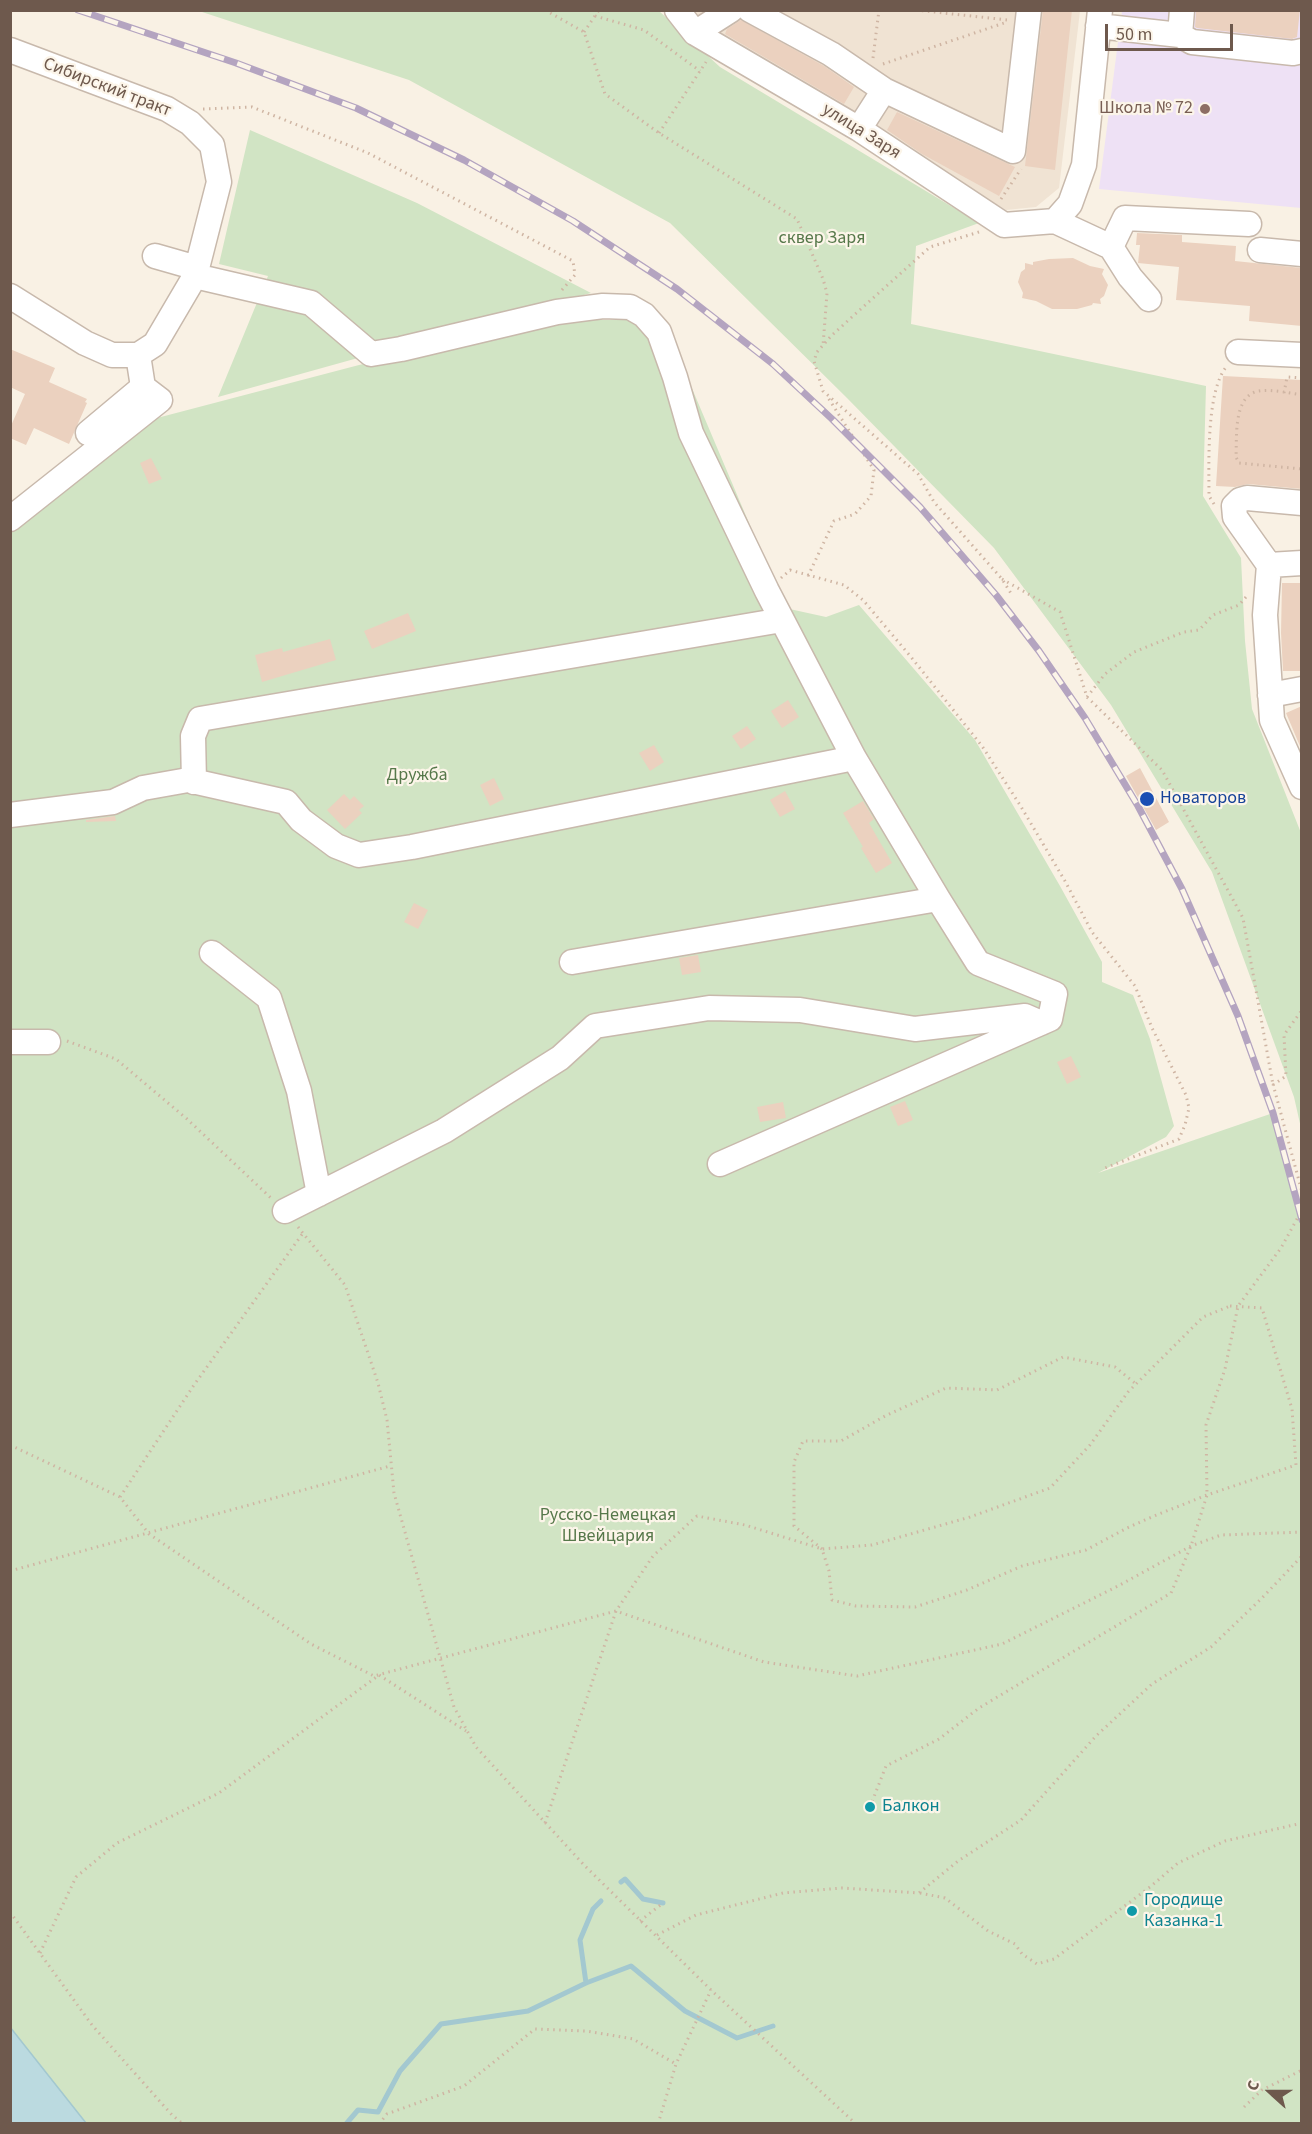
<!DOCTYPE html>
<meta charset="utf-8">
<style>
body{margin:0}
#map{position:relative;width:1312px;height:2134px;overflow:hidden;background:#f9f1e4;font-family:"Source Sans 3",sans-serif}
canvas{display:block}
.frame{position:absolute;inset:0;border:12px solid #6e594d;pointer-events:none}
.north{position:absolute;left:1240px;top:2062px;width:60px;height:60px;-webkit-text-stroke:4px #fcf5e9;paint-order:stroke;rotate:291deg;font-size:16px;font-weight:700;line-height:24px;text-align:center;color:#6e594d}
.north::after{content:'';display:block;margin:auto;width:21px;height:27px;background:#6e594d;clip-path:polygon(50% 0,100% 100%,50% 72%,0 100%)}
.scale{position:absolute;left:1105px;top:24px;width:128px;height:27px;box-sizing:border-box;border:3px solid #6e594d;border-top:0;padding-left:8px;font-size:18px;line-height:21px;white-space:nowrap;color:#6e594d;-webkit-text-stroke:4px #fcf5e9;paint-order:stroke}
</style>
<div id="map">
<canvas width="1312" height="2134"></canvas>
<div class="frame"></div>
<div class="north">С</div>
<div class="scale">50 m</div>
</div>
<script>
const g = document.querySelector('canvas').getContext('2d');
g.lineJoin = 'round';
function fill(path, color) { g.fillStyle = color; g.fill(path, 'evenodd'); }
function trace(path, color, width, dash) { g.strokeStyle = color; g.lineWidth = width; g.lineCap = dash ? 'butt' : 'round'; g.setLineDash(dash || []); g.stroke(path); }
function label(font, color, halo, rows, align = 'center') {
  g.font = font + ' "Source Sans 3",sans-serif'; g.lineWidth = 4.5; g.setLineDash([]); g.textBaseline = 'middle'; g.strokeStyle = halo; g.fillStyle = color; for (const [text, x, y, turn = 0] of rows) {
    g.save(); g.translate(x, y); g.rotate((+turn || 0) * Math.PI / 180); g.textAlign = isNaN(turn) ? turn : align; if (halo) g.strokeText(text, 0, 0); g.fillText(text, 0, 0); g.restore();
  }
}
const residential = new Path2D(`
 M688,11H1080L1059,188L1036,207L1006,210L700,27Z`);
const education = new Path2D(`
 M1122,11H1301V208L1099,189Z`);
const green = new Path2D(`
 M199,11H659L720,67L979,223L916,246L911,324L1206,386L1203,496L1241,558L1245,641L1252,709L1301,833V1128L1294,1097L1212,872L1111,705L994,548L847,398L670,223L409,80Z
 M250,130L417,203L591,293L218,397L268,276L219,264Z
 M560,320H663L785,608L826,617L859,605L975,740L1060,886L1102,962V982L1133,995L1150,1039L1174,1126L1166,1137L1098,1173L1273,1113L1302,1220L1301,2123H11L10,517L138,423L359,365Z`);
const water = new Path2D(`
 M10,2027L86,2123H11Z`);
const stream = new Path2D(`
 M621,1882L625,1879L643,1899L663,1903
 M586,1983L580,1940L593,1909L601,1901
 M346,2124L358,2110L378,2112L400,2071L441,2024L528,2011L586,1983L631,1966L685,2011L737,2038L773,2026`);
const building = new Path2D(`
 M1043,10H1072L1055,170L1025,166Z
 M1196,10H1300L1297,37L1292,39L1197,28L1195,27Z
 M741,20L824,66L854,87L844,104L725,34L727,29Z
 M897,112L1015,167L999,196L922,154L887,130Z
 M1137,233L1182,235V242L1236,246L1235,261L1302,268V326L1249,321L1250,306L1176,300L1179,267L1138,263L1140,245H1136Z
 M1073,258L1090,266L1104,269L1102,274L1108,285L1104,296L1100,299L1101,304L1093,303L1092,305L1077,309H1052L1036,301L1022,298L1023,293L1018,282L1021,272L1025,269V263L1033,265V262L1049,259Z
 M10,349L55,368L49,382L87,399L85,402L87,403L69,444L34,428L26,445L10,438V428L25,394L10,387Z
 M1223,376L1302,380V489L1248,484L1235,487L1216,486Z
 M151,458L162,479L149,484L140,463Z
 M1282,583H1302V671H1283L1281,633Z
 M408,613L416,631L372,649L364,631Z
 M330,639L336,660L262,682L255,655L282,648L283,652Z
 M788,700L799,717L782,728L771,711Z
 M1302,706V751L1286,713Z
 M747,726L756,739L741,749L732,736Z
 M654,745L664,762L650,771L639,753Z
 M1140,768L1169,822L1156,830L1126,776Z
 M494,778L504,799L490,806L480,785Z
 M785,791L795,809L780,817L770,800Z
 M344,794L350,800L354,796L364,806L359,810L362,813L345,829L327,810Z
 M863,801L874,819L869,823L892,863L876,873L861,848L863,847L843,813Z
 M115,816L116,821L86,822V820Z
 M414,903L428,910L418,929L404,922Z
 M698,955L701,972L682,975L679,958Z
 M1071,1056L1081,1077L1067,1084L1057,1062Z
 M905,1101L913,1120L898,1126L890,1107Z
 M783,1102L786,1118L760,1122L757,1107Z`);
const path = new Path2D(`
 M545,10L584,32L605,94L659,133L797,219L823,279L827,293L823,346
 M916,10L1008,20
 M595,16L644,30L700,71
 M584,32L599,10
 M873,58L879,10
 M883,64L1007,22
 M203,109L252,107L368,153L573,261L575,275L561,291
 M659,133L706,62
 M1001,199L1021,169
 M979,232L930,247L832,335L817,352L814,361L823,391L918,474L934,502L1002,579L1012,595
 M1284,393L1287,377L1302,378
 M1302,395C1288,393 1272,389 1259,391C1233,395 1237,437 1236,457L1239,463L1302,469
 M1214,504L1209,496C1209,464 1206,390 1227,366
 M808,576L834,521L855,514L871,496L874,470L827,396
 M781,578L790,570L844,585L863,600L911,657L982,746L1020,805L1065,881L1092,932L1135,986L1152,1028L1186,1095L1189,1108L1185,1125L1179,1139L1105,1168
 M1002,579L1060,612L1087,697L1162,770L1243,918L1273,1085
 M1087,697L1105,674L1134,652L1184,632L1199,630L1213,615L1239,605L1246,597
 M67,1041L116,1059L187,1119L271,1198
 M1273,1084L1302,1192
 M1273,1085L1286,1076L1284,1035L1302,1010
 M298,1227L345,1285L378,1383L387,1420L394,1493L454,1707L476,1747L584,1865L711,1990L856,2124
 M1230,1306L1262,1308L1292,1409L1296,1465L1207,1495L1154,1516L1127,1528L1086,1550L1022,1566L967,1590L915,1607L856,1606L832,1600L829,1571L822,1549L872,1545L970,1517L1050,1488L1090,1445L1128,1392L1203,1317Z
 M10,1445L120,1497L149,1534L311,1644L374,1676L616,1611L764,1662L857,1676L1002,1644L1118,1586L1191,1546L1221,1535L1302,1532
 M120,1497L194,1385L303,1233
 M822,1549L794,1526V1462L803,1441H841L885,1416L946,1388L997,1390L1063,1357L1115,1367L1136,1384
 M10,1571L390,1466
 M870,1807L886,1766L939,1739L979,1708L1171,1593L1191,1546L1207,1495L1206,1425L1225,1369L1238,1306L1281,1248L1302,1210
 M545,1823L616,1611L653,1556L697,1516L745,1525L819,1548
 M920,1893L945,1898L988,1931L1015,1944L1022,1954L1037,1964L1054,1959L1150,1887L1178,1863L1225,1841L1302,1823
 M10,1912L92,2025L172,2115L183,2124
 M640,1921L663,1903
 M657,1935L696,1915L783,1893L842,1888L919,1893L958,1861L1021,1820L1096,1736L1152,1684L1211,1647L1262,1598L1302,1556
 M40,1953L76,1877L117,1843L219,1793L379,1675L466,1731
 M1244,2107L1262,2090L1302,2070
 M379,2124L387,2114L464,2086L535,2029L586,2031L633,2039L676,2064
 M658,2124L676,2064L711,1990`);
const minor = new Path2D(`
 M677,10L695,33L859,129L1004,225L1055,221L1111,247L1130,277L1149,299
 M750,10L831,54L884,90L1013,151L1029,10
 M1098,26L1180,35L1182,10
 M695,33L731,10
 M1180,35L1192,42L1293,53L1302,51
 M10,50L167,109L190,123L212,145L219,182L195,276L155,344L138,355H112L85,343L10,296
 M859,129L884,90
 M1055,221L1070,204L1084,165L1100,10
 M1111,247L1125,218L1249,224
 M1260,250L1302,254
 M155,256L197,268
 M195,276L311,303L371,354L401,349L557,312L603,306L630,307L644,315L659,332L675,377L691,433L767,591L854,758L938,899L978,963L1055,994L1050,1019L720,1164
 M1238,352L1302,355
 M88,433L143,387
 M10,519L160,400L143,387L138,355
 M1269,565L1265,615L1272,720L1302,787
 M1269,565L1235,517L1234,506L1240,500L1247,498L1302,503
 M1269,565L1302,563
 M1270,695L1302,689
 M194,782L193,736L200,719L782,620
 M10,815L113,802L143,788L188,780L286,802L301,820L336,846L359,855L412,847L854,758
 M212,953L269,998L299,1091L319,1194
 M572,962L938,899
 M10,1042H48
 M285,1211L444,1131L560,1058L595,1026L709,1008L800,1010L915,1029L1025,1016L1041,1023`);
const rail = new Path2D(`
 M78,10L236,63L356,108L464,160L573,221L677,289L773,364L832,419L920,507L996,595L1039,651L1085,718L1138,806L1182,889L1238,1016L1273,1113L1302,1220`);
const markers = [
 [1205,109,6,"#8d6e63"],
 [1147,799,8,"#1a4fb4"],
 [870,1807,6,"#0f9aa8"],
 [1132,1911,6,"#0f9aa8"]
];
const streetNames = [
 ["Сибирский тракт",107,88,21],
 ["улица Заря",861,132,32]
];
const educationNames = [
 ["Школа № 72",1193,109]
];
const parkNames = [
 ["сквер Заря",822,239],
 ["Дружба",417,776],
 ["Русско-Немецкая",608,1516],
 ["Швейцария",608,1537]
];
const transitNames = [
 ["Новаторов",1160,799]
];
const cultureNames = [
 ["Балкон",882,1807],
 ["Городище",1144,1901],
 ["Казанка-1",1144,1922]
];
fill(residential, '#f0e3d3');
fill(education, '#eee1f5');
fill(green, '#d1e4c4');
fill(water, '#bbdae0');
trace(water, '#a3c8d0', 1.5);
trace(stream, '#a3c8d0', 5);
fill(building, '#ebd1bf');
trace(minor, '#c8b9ac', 27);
trace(path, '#cfb5a3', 3, [1.5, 4.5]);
trace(minor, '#fff', 24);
trace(rail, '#b4a4c0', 7);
trace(rail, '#fcf5e9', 4.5, [14]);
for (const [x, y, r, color] of markers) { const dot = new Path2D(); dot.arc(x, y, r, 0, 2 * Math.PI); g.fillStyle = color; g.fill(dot); trace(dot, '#fcf5e9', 2); }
label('18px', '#6e594d', '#fcf5e9', streetNames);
label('18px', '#785e54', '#fcf5e9', educationNames, 'right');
label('18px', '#56784a', '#fcf5e9', parkNames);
label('18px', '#164399', '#fcf5e9', transitNames, 'left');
label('18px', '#0d838f', '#fcf5e9', cultureNames, 'left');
</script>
